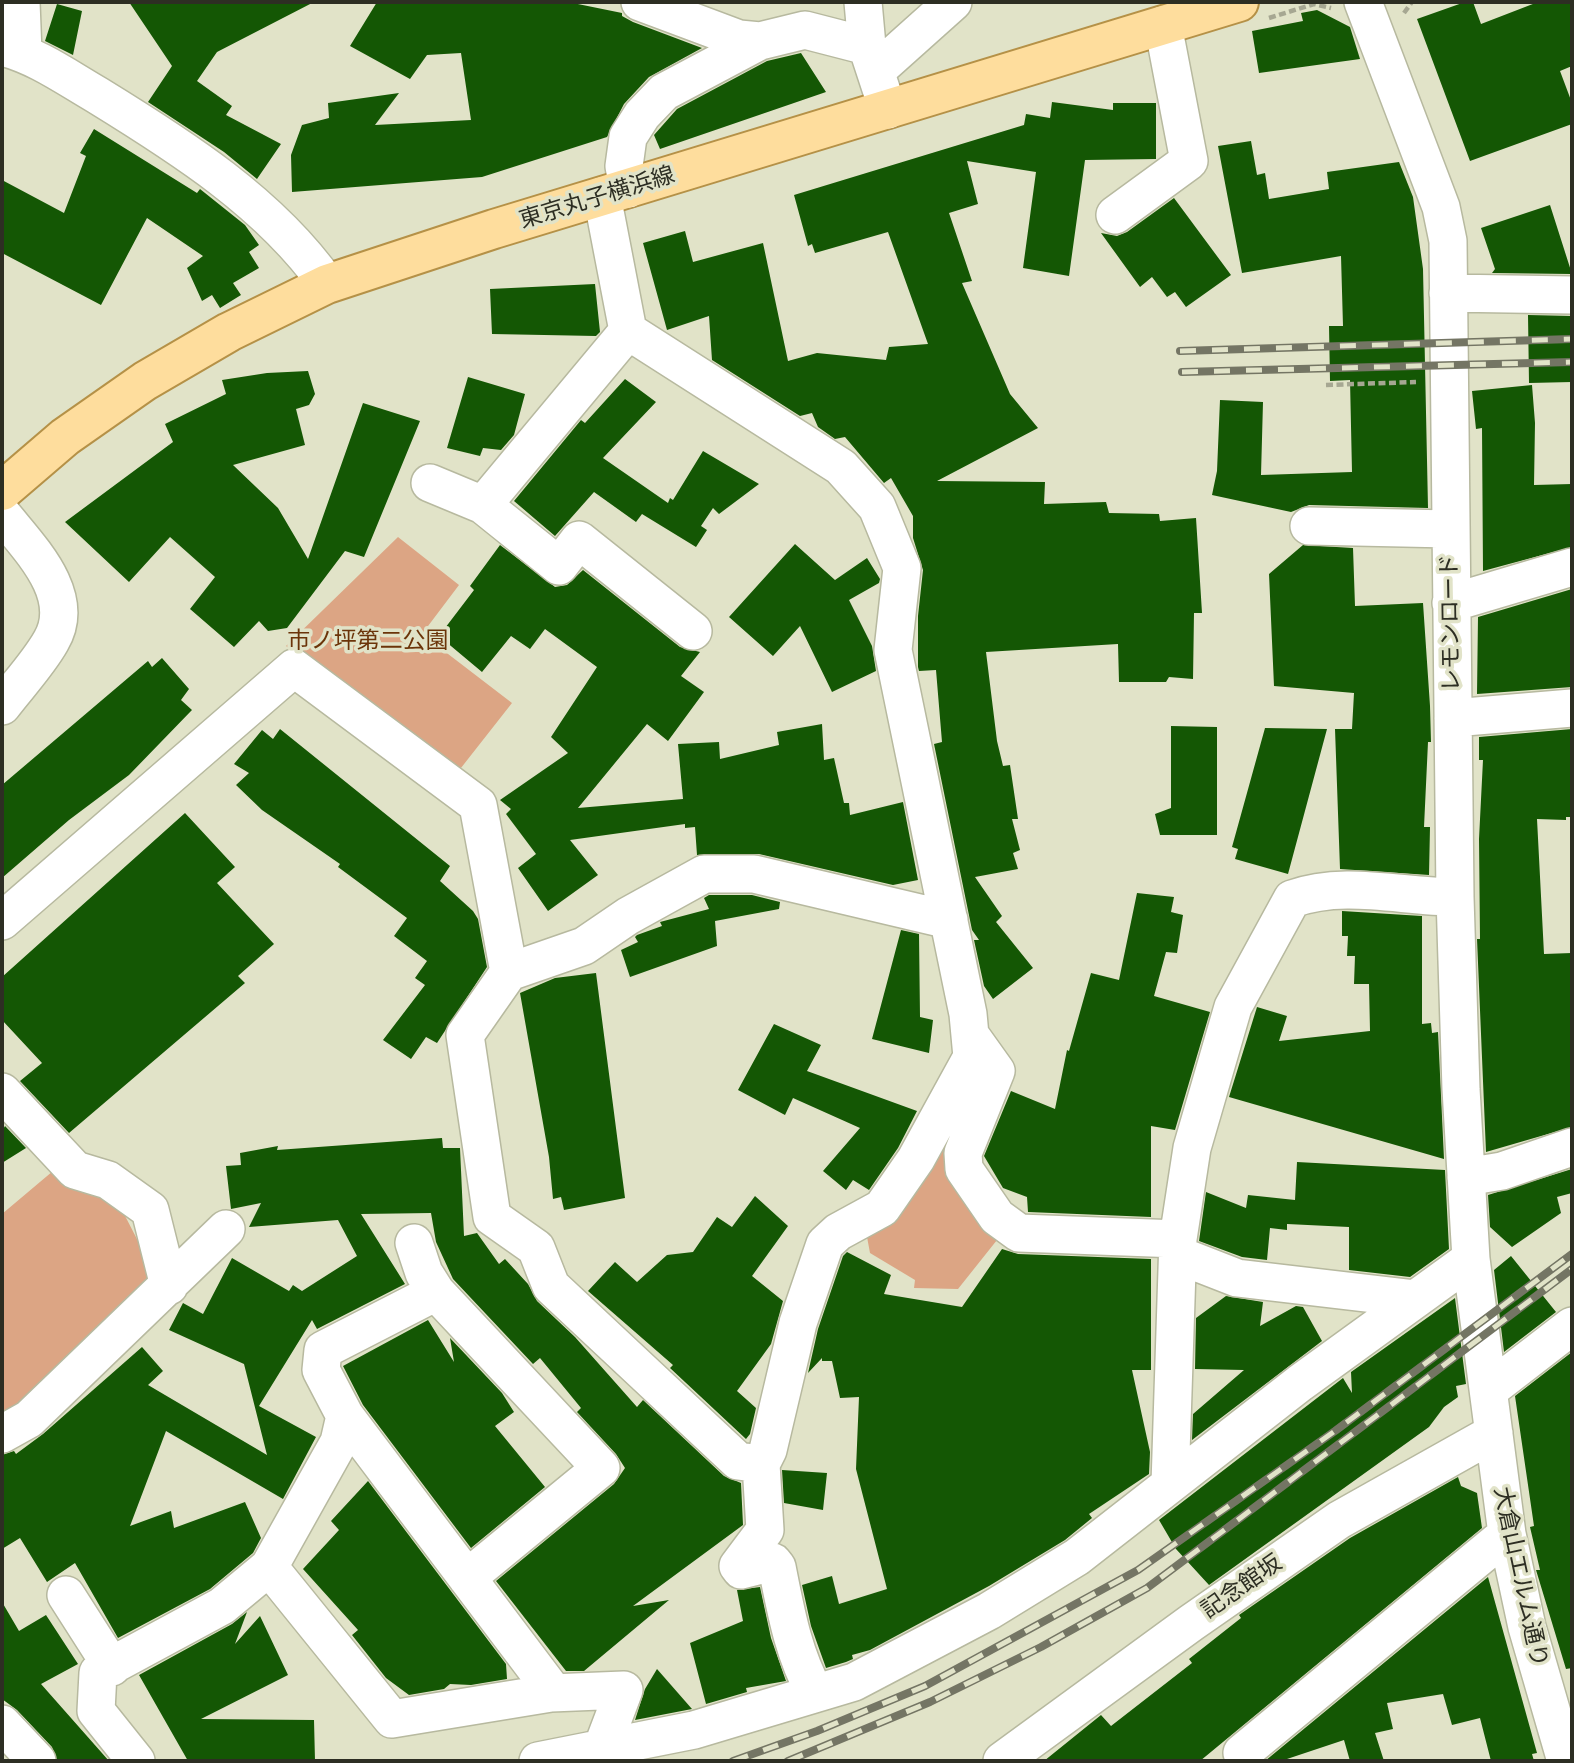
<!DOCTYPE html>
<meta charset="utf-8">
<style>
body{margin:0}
#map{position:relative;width:1574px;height:1763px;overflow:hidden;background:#e1e3c8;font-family:"PT Sans",sans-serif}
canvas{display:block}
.frame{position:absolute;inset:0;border:4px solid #2d2e23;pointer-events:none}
</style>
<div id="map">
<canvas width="1574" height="1763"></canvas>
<div class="frame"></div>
</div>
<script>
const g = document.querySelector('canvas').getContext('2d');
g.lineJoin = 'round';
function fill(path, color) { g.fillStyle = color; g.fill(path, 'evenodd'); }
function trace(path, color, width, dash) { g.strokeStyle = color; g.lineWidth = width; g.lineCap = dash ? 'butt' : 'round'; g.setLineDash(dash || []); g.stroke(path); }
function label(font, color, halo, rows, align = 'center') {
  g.font = font + ' "PT Sans","Noto Sans JP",sans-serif'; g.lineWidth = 7; g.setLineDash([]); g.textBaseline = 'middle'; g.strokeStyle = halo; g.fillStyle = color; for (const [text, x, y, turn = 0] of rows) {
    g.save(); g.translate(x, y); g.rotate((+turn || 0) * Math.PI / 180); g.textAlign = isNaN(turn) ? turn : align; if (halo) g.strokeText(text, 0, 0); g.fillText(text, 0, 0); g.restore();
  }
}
const green = new Path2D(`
 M398,537L459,585L422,634L512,703L457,773L286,646Z
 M975,1071L954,1156L997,1240L958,1289L914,1288L915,1280L870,1253L865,1226Z
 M53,1171L122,1210L156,1276L19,1405L2,1412V1214Z`);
const building = new Path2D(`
 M129,2H314L217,52L197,81L232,106L226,115L281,144L257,179L224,152L148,102L172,66Z
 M377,2H568L622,13V16L633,22L702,48L649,77L624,104L607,137L482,177L292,192L291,155L302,125L329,118L328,103L399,93L375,125L471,120L461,53L427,55L410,79L350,46Z
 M1465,2H1473L1481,24L1538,2H1572V66L1560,71L1572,103V124L1470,161L1417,19Z
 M57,4L82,11L73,55L45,41Z
 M1317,10L1350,27L1360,59L1259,73L1252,31L1303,21L1301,13Z
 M801,53L826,92L660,149L654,135L677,109L767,61Z
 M1052,102L1113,110V103H1156V159L1085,160L1069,276L1023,268L1036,172L967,161L978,204L949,213L972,281L962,283L1010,394L1038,428L937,481L1045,482L1044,504L1106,502L1109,513L1159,514L1160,521L1196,518L1202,613H1194L1193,679L1169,677L1166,682H1119L1118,644L986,652L997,741L1003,766L1010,765L1018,819H1012L1020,850L1013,853L1018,869L975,877L1002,916L996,922L1033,968L993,999L984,986L974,940H979L972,930L934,744L942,742L936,670L919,671L918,667V616L923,570L913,538V516L891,478L884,483L845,437L835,439L818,427L812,413L800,416L712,360L709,316L667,330L643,243L685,231L693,262L763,243L788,361L817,353L886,360L889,347L928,344L888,232L815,253L812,244L808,246L794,195L1024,125L1026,114L1050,118Z
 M94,129L197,193L200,189L245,225L259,245L249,252L259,268L233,283L241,295L220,308L212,295L202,301L187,268L203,256L147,218L101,305L2,253V180L64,213L86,156L80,153Z
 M1251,141L1257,175L1265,173L1269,199L1329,189L1327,172L1399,162L1413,197L1423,269L1428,508L1309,505L1291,512L1212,495L1217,471L1220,400L1263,402L1261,475L1352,472L1350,380L1330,381L1329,326H1343L1341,256L1242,273L1218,146Z
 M1174,198L1231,275L1186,307L1175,292L1167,297L1152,277L1140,287L1101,233L1117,236L1127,232Z
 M1550,205L1572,274L1492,273L1495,269L1481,228Z
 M595,284L600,332L596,336L492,334L490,289Z
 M1528,315L1572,316V382L1529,383Z
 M308,371L315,394L309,405L296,409L305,445L233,465L278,508L308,559L363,403L420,421L364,557L345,551L287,628L268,631L259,621L234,647L190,609L215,577L170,537L129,582L65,522L173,442L165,424L226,394L222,380L267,373Z
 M468,377L525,394L514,435L501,450L483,448L480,456L447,448Z
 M625,379L656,402L603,458L668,503L670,498L673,500L703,451L759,484L719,514L713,508L701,526L707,530L696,547L642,514L636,522L594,492L555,536L514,501L581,420L585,423Z
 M1532,385L1535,423L1534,485L1572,484V547L1483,571L1482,428L1476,429L1472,391Z
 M795,544L835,580L867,558L880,579L879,583L849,600L872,646L876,671L832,692L800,626L773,656L729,617Z
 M500,545L555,587L567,585L583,570L680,647L700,652L681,676L704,692L668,741L647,724L578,808L683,799L678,744L719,742L720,759L779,745L777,732L822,724L824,760L834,758L844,803H849L850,815L903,802L918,880L893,885L759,854L697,855L695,827L685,828V824L570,840L598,875L548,911L518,868L536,854L506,814L511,809L500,800L568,753L551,737L597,667L545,629L530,649L511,636L482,672L439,636L474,590L470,586Z
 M1303,545L1353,548L1355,606L1423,603L1430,706L1431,742H1428L1424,827H1430L1429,875L1340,869L1335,729H1352L1354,693L1274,686L1269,574Z
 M1572,589V687L1477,694L1478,617Z
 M162,658L189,689L181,700L192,710L129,775L69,820L2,878V785L148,661L152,667Z
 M1171,726L1217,727V835H1160L1155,814L1171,808Z
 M1265,728L1327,729L1288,874L1235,859L1238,849L1232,847Z
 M280,729L450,866L440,881L473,911L478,919L487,967L437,1043L426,1037L411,1059L383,1040L425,985L415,978L427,961L394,936L407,918L338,867L340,864L262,810L236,785L249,773L234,764L262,730L273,739Z
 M1572,729V817H1566V820L1537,819L1544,954L1572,953V1127L1486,1152L1477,939H1480L1479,839L1483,760H1479V737Z
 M185,813L235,867L217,883L274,944L238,976L245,983L69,1133L20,1081L42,1063L2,1020V977Z
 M1137,893L1174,897L1171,912L1183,915L1177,953L1166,952L1154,996L1210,1012L1175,1130L1151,1126V1217L1028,1212L1027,1197L1003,1188L984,1156L1011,1091L1055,1109L1067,1050L1069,1051L1091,973L1119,980Z
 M709,895H752L780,902L779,909L715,921L717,946L630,977L621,950L638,942L635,937L637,935L662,926L660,922L709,909L704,898Z
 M1342,911L1422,916V1024L1431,1023L1432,1033L1438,1032L1444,1159L1229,1097L1257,1007L1287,1016L1279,1041L1370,1031L1369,984H1354L1355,956H1347L1348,936H1342Z
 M901,930L919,934L920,1017L933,1020L929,1053L872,1039Z
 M596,973L625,1198L564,1210L561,1197L553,1199L549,1157L520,993L555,978Z
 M774,1024L821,1045L807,1071L917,1111L898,1148L869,1190L853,1180L846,1190L823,1171L860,1128L793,1098L785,1115L738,1090Z
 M5,1126L26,1148L2,1163V1131Z
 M442,1138L443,1148H460L464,1236L477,1233L499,1264L505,1259L528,1284L537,1301L575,1337L637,1407L643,1400L724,1476L741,1483L743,1525L633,1606L669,1600L584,1671H566L496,1581L614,1484L625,1468L616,1454L577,1412L581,1408L540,1358L533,1364L453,1279L436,1242L431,1213L361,1214L405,1284L317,1329L312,1320L259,1406L316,1437L283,1499L166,1431L130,1526L171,1511L174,1528L245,1502L261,1538L253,1553L210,1589L118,1638L75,1563L47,1582L20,1538L2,1549V1455L14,1451L16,1454L43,1434L142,1347L163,1371L148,1385L267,1455L244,1364L169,1330L183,1303L203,1314L232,1258L289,1291L293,1285L302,1291L357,1256L338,1220L249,1227L261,1203L231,1209L226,1166L241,1165L240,1153L278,1146L277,1150Z
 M1297,1162L1445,1170L1449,1249L1410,1277L1349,1270V1227L1287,1224V1230L1270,1228L1267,1260L1242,1257L1199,1241L1206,1192L1246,1208L1248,1195L1295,1200Z
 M1572,1169V1193L1557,1197L1561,1213L1512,1247L1490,1227L1488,1195Z
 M755,1196L788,1226L752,1276L783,1301L771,1344L737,1391L756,1408L750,1434L746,1439L670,1368L673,1365L588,1291L615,1262L637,1282L667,1255L693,1252L717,1217L732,1227Z
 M1002,1249L1018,1254L1151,1259V1370H1132L1150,1452L1149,1474L1089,1514L1092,1518L1065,1540L989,1586L870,1650L852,1655L853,1659L846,1662L826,1668L811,1626L802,1585L832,1576L839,1604L887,1589L856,1469L859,1397L840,1398L832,1361H822V1358L808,1373L818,1329L843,1256L847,1252L891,1275L884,1294L962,1307Z
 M1511,1256L1556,1312L1504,1352L1494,1270Z
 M1226,1296L1263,1302L1260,1326L1296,1306L1303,1307L1322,1341L1192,1440L1193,1414L1244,1370L1195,1369L1196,1318Z
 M1455,1298L1466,1384L1456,1386L1458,1397L1444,1407L1429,1427L1209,1585L1176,1549L1159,1520L1343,1378L1352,1393L1351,1372Z
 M428,1320L454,1362L450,1338L502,1393L514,1412L495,1426L545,1487L471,1548L363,1405L343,1366Z
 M1572,1352V1668L1566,1669L1536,1570H1540L1530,1527L1534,1526L1515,1396Z
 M782,1470L827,1473L823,1510L784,1503Z
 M1458,1477L1461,1486L1477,1493L1482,1528L1200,1761H1044L1101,1715L1111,1726L1192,1663L1189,1659L1241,1618L1239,1615L1350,1538Z
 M368,1481L506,1664L507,1679L471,1685L450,1684L444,1689L409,1695L386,1678L352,1635L358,1630L303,1569L339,1530L331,1521Z
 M1488,1577L1537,1753L1532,1754L1534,1761H1491L1480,1718L1452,1725L1443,1694L1387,1703L1393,1729L1375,1733L1384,1761H1350L1344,1740L1281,1761H1265Z
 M760,1587L771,1638L786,1681L746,1688L747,1692L706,1704L690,1643L743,1621L737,1590Z
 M2,1602L19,1631L46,1615L78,1664L41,1684L109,1761H57L52,1747L17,1710L2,1699Z
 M247,1612L235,1644L260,1616L288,1675L201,1719L314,1720L315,1761H188L139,1675L232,1624Z
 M657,1669L692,1709L635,1720L645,1689Z`);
const path = new Path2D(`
 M1404,13L1412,2
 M1269,18L1314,4L1331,8
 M1326,385L1416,382`);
const minor = new Path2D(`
 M21,2L23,53
 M640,2L739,39L760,41
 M863,2L867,46
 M1363,2L1441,207L1448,241L1455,897L1461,1089L1471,1259L1507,1534L1527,1627L1566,1761
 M2,47C37,56 66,77 97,95C180,146 270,203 327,284
 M877,70L953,2
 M628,189L624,166L628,137L642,115L664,92L760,41L805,30L867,46L888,110
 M1115,215L1189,161L1163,25
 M1448,293L1572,295
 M430,483L483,505L628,331
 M483,505L559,566L579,540L693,631
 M2,514C29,548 78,595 51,641C38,664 18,685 2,706
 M1309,526L1450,529
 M1451,603L1572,567
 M1453,718L1572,708
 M2,921L294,668L478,805L509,972L465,1035L492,1217L536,1248L551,1286L738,1461L761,1464L768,1450L798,1323L825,1244L838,1232L882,1208L916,1159L972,1057L968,1014L893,650L902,568L877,507L841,467L628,331L602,196
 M509,972L584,946L628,916L704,874H754L949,920
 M971,1036L996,1071L963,1153L964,1169L997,1217L1019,1233L1178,1239
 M2,1092L75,1170L108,1180L150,1210L169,1286
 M1466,1177L1502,1171L1572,1147
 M414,1243L424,1273L436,1292L601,1468L467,1578
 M1178,1255L1237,1278L1416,1299
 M1489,1390L1572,1326
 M345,1416L554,1693
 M2,1434L29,1419L226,1229
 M761,1464L765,1530L738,1566L741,1570L773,1562L777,1567C786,1612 793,1653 815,1693
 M1170,1484L1178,1239L1192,1148L1233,1007L1292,899C1345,880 1401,897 1455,897
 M269,1567L392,1719L551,1693L624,1690L602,1748
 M66,1595L112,1667
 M2,1724L37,1761
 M136,1761L96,1711L98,1673L222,1606L269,1567L339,1442L345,1416L321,1370L323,1350L436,1292
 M538,1761L694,1730L854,1682L989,1611L1077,1557L1300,1383L1471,1259
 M1002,1761L1191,1623L1339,1520L1494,1433
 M1245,1761L1242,1753L1507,1534`);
const major = new Path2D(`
 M2,491L65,437L145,381L229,332L327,284L494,229L1239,2`);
const rail = new Path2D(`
 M1180,351L1572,339
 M1182,372L1572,362
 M733,1761L817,1731L925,1686L1138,1570L1335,1431L1572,1254
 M788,1761L930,1702L1041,1647L1147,1588L1572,1269`);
const streetNames = [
 ["東京丸子横浜線",597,198,-17],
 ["レモンロード",1451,623,-91],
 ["大倉山エルム通り",1520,1577,78],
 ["記念館坂",1242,1587,-35]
];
const parkNames = [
 ["市ノ坪第二公園",368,641]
];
fill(green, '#dca584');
fill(building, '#145704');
trace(minor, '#b7b99f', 40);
trace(major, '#b59147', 42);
trace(path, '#a6a792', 4.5, [7, 3.5]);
trace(minor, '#fff', 37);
trace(major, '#fedd9d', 38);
trace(rail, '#747564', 8);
trace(rail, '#e1e3c8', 5, [16]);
label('23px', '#2d2e23', '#e1e3c8', streetNames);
label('23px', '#6b3409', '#e1e3c8', parkNames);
</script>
